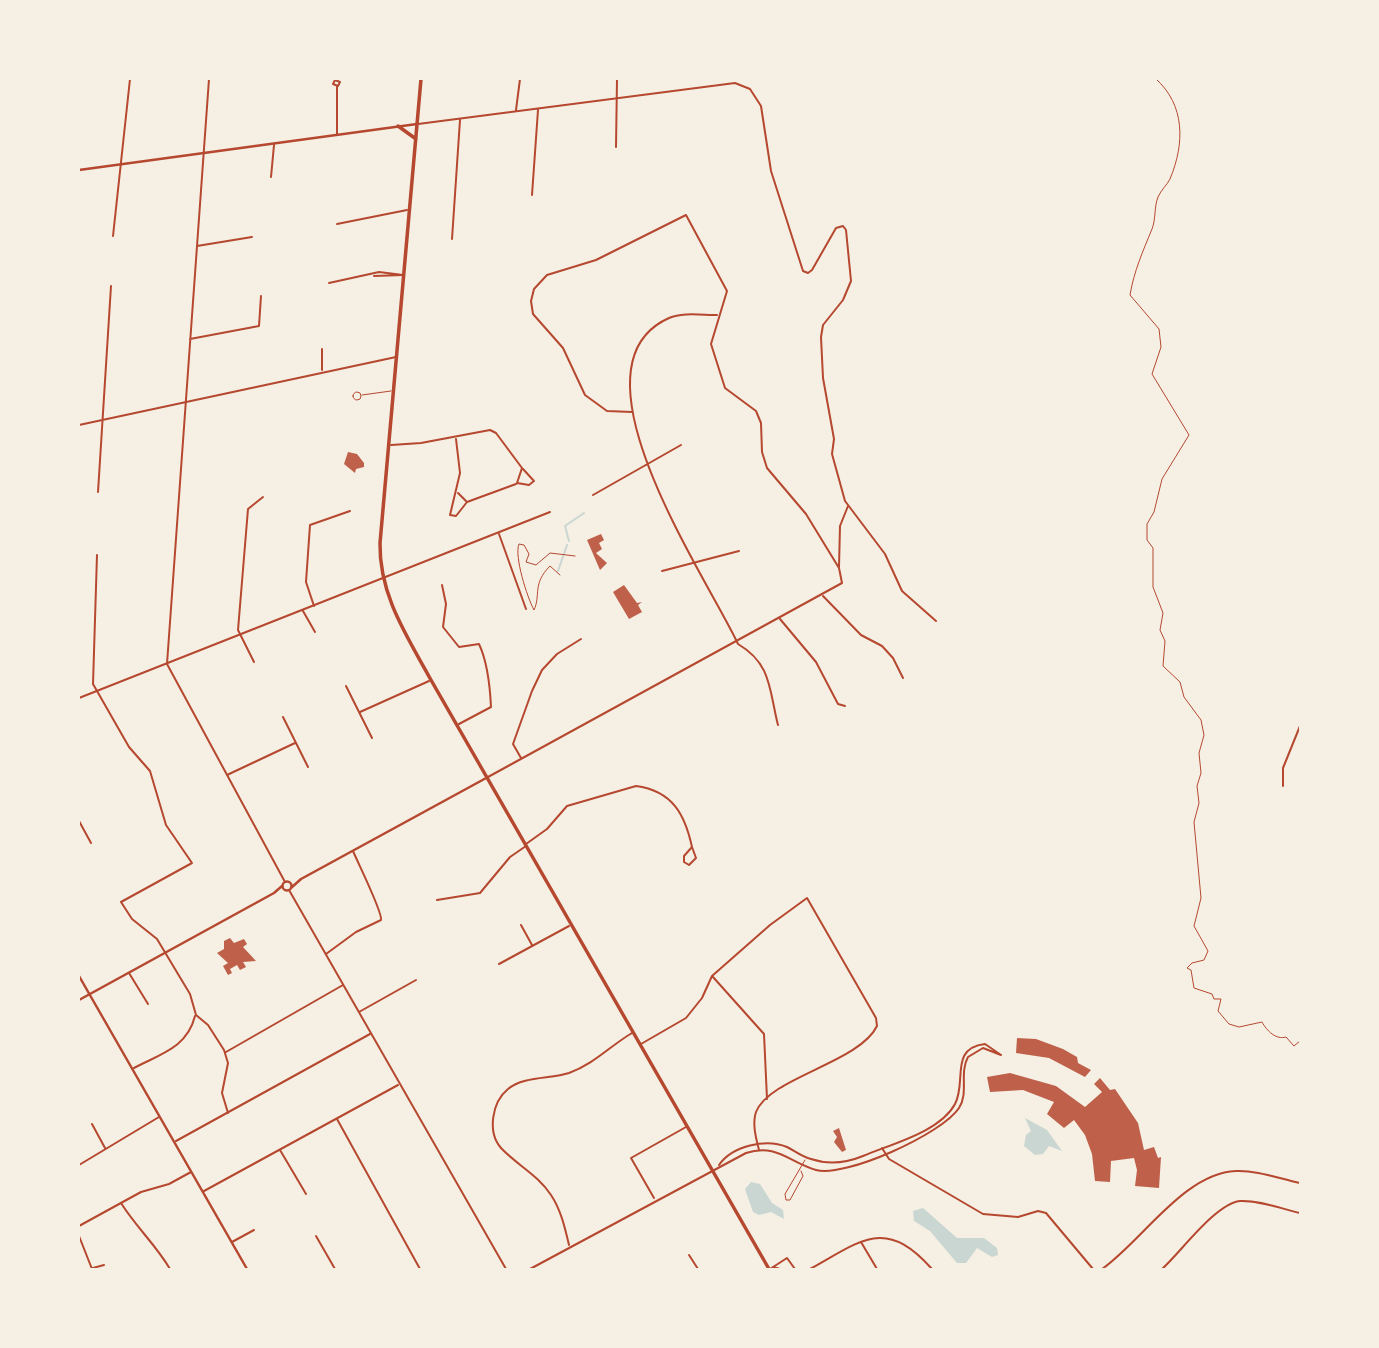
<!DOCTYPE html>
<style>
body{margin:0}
#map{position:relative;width:1379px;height:1348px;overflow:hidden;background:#f6efe4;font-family:"Archivo Narrow",sans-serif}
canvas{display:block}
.frame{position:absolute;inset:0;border:80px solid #f6efe4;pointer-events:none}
</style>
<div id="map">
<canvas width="1379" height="1348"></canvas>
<div class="frame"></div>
</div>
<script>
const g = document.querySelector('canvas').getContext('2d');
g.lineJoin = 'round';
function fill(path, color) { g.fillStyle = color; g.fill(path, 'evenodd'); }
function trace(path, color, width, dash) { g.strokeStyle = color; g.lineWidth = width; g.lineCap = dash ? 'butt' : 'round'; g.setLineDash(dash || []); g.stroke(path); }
const water = new Path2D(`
 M1025,1118L1047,1130L1062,1151L1049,1146L1043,1154L1035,1155L1024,1146L1026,1135L1031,1131Z
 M751,1182L760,1184L772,1203L783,1210L784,1219L771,1212L759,1215L753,1212L745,1189Z
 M923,1208L957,1238H984L997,1248L998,1255L992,1257L977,1248L966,1263H957L930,1231L914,1221L913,1211Z`);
const stream = new Path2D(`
 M569,541L565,526L584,513
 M558,571L567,545`);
const building = new Path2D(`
 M348,452L357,454L364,463V467L356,469L355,473L344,464Z
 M601,534L604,540L599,543L602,549L596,553L607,563L600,570L587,540Z
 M624,585L637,603L642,602L638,605L642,612L629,619L613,592Z
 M230,938L234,943L244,939L247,944L243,947L256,961L243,962L246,967L240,970L237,965L230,969L232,973L228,975L223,966L228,963L217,953L224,949V941Z
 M1017,1038L1036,1039L1063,1049L1077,1057L1078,1063L1091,1070L1085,1077L1049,1058L1016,1053Z
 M1010,1073L1056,1086L1085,1107L1102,1092L1094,1084L1100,1078L1110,1090L1115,1089L1138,1123L1144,1150L1154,1147L1158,1158L1161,1157L1159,1188L1135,1186L1137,1170L1134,1158L1111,1161L1110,1182L1095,1181L1092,1154L1085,1135L1074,1120L1064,1128L1047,1114L1054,1102L1023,1090L990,1092L987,1077Z
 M839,1128L846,1150L842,1152L834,1142L837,1137L833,1131Z`);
const path = new Path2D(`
 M1156,79C1185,105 1185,143 1170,179C1167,185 1161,190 1158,197C1154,207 1156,219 1152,229C1143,251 1134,271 1130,295L1159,329L1161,347L1152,374L1189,435L1162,479L1154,512L1147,524V540L1153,548V587L1163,613L1160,630L1165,641L1163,666L1180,682L1184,697L1201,720L1204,735L1199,753L1201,773L1197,786L1199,803L1194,822L1201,898L1194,926L1208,951L1204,960L1192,963L1187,968L1191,970L1194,988L1212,994L1214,999H1221L1218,1011L1229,1024L1239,1027L1262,1022C1267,1031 1276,1040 1286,1037L1294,1046L1300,1041
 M560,575L550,566C532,584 541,595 534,610C527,597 514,556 519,544L524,545L529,554L526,562L536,565L550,553L575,556`);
const service = new Path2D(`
 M353 396a4 4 0 1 1 8 0a4 4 0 1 1-8 0Z
 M362,395L391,391
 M801,1171L803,1176L790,1200H786L785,1194L805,1160`);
const minor = new Path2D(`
 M209,79L167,664L285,882
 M335,80L340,82L338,86L333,84Z
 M516,110L520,79
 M418,124L735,83L750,89L761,106L771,171L803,271L808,273L812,270L836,228L843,226L846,230L851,281L843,300L823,325L821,337L823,378L834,439L832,454L845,501L885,554L902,591L936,621
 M337,135V87
 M616,147L617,79
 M271,177L274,145
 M532,195L538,110
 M337,224L407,210
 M113,236L130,79
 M452,239L460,120
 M197,246L252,237
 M374,276L403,275
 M329,283L379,272L403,275
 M717,315C702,315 682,312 669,318C561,366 708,579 738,644C772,664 769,690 778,725
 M190,339L259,326L261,296
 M322,370V349
 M79,425L396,357
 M456,439L460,473L450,515L456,516L467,502L516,484
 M391,445L421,443L490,430L496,433L522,468L517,483
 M517,483L529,485L534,481L523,469
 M98,492L111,286
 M458,493L466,501
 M593,495L681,445
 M499,534L526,609
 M97,555L93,684L129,747L150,771L166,825L192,863L121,902L132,919L157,939L190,994L196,1015L208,1025L224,1050L228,1063L222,1093L228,1113
 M839,567L840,526L848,506
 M662,571L739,551
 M442,585L446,604L443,627L459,647L479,644C488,663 490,686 491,707L459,724
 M823,596L861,635L882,646L893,658L903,678
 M314,606L306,582L310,525L350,511
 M303,611L315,632
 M780,619L816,662L838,704L845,706
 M254,662L238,630L248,509L263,497
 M346,686L372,738
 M79,698L550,512
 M360,712L429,681
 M283,717L308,767
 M521,758L513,744L532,691L542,670L557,654L581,639
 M227,775L295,743
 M488,777L842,583L839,568L806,514L767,468L762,452L761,423L756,411L725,388L711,344L727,291L686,215L596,260L547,275L534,289L531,301L533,314L563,348L585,395L607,411L632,412
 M1283,786V768L1300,726
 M79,821L91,843
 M526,844L547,829L567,806L636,786C673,791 685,815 692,847
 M692,847L696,858L689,865L684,862V856Z
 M289,890L506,1269
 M437,900L480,893L510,857L526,846
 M521,925L532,945
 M326,954L356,932L381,920C383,913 358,863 353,851
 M499,964L569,926
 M129,973L148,1004
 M713,977L764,1034L767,1099
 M359,1012L416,980
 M641,1044L686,1018L702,998L712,976L770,925L807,898L876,1018L877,1026C859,1063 770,1077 756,1112C752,1124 756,1138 759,1150
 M226,1052L343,985
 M134,1068C160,1054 187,1048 195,1016
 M337,1119L420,1269
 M92,1124L105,1148
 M176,1141L370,1034
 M882,1148L889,1159L983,1214L1018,1217L1038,1211L1046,1213L1093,1269
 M280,1150L306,1194
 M79,1165L159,1117
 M719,1165C732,1146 766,1138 787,1147C795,1151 802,1157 811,1159C829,1165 846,1163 863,1156C891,1144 940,1132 955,1104C967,1082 949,1048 985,1044L1001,1055
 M204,1191L398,1085
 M654,1198L631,1158L686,1127
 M121,1203C136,1227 156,1245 170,1269
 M79,1226L141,1192L169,1184L191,1172
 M79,1236L92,1269
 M316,1236L335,1269
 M232,1242L254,1230
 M861,1242L877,1269
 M569,1245C565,1228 561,1210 551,1195C538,1175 517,1165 501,1148C487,1132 492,1102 508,1089C523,1076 551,1079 569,1073C594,1064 610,1046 632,1033
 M689,1255L698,1269
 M773,1267L780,1269
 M93,1268L104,1265
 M530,1269L746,1153C776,1143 789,1162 816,1170C845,1178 942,1134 959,1108C969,1093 959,1073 968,1057L983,1048L1001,1055
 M770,1269L787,1258L795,1269
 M810,1269C861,1241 885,1216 932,1269
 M1102,1269C1142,1241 1184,1173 1236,1171C1257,1170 1280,1179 1300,1183
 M1162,1269C1181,1252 1215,1204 1240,1201C1259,1200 1282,1209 1300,1213`);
const tertiary = new Path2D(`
 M79,170L417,124
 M79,976L247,1269`);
const secondary = new Path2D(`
 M282.5 886a4.5 4.5 0 1 1 9 0a4.5 4.5 0 1 1-9 0Z
 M291,888L301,879L488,777
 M79,1000L274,893L282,886`);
const primary = new Path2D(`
 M421,79L380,543C379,595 407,636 431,680L769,1269
 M398,126L416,139`);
fill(water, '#c9d6d2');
trace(stream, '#c9d6d2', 2);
fill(building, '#bf614a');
trace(path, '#b5482f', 1);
trace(service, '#b5482f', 1);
trace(minor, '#b5482f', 2);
trace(tertiary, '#b5482f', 2.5);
trace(secondary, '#b5482f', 2.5);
trace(primary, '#b5482f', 3.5);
</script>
